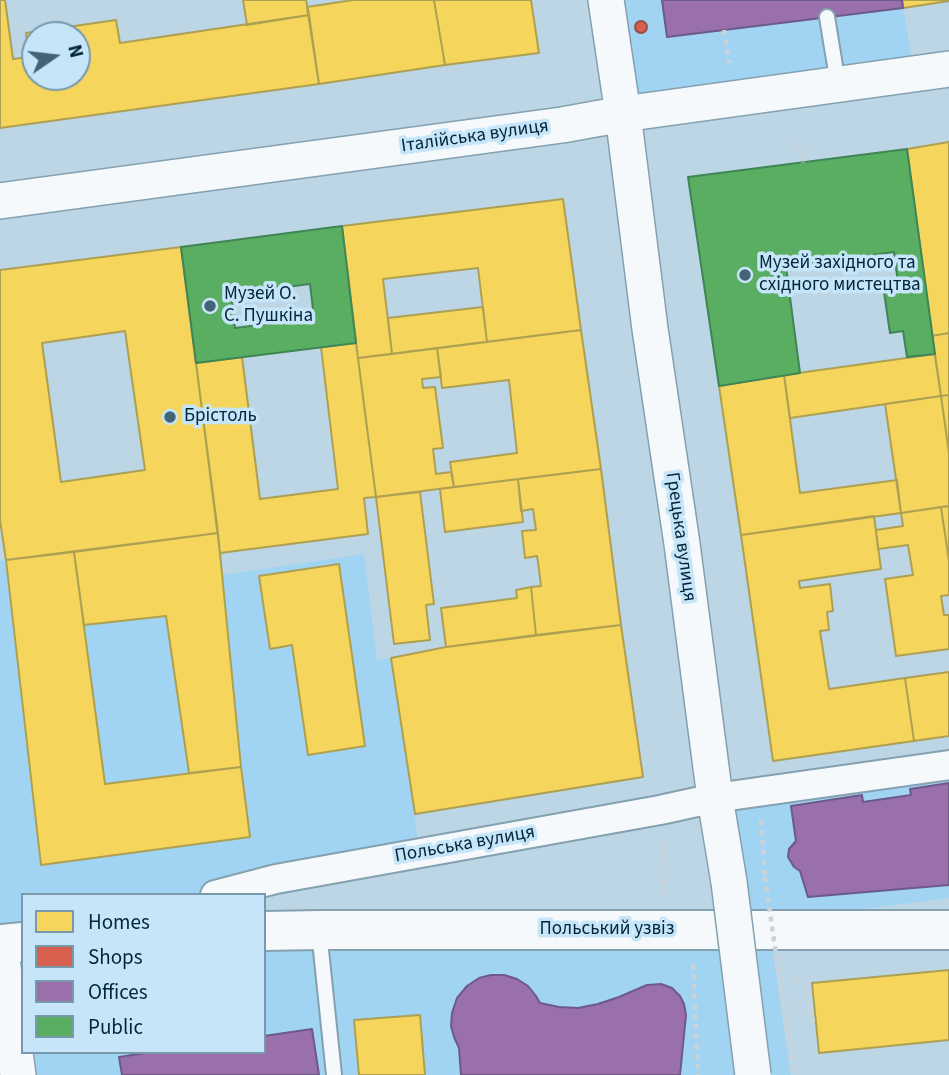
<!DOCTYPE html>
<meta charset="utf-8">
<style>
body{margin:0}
#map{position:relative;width:949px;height:1075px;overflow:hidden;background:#bcd6e6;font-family:"Source Sans 3",sans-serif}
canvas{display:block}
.legend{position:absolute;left:21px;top:893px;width:245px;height:161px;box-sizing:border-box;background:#c6e5f8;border:2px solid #7899ac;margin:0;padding:9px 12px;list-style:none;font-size:21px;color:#022639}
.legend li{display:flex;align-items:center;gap:14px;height:35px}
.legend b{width:35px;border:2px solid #7899ac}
.north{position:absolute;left:21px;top:21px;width:70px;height:70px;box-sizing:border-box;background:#c6e5f8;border:2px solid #7899ac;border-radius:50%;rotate:76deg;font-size:19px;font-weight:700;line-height:28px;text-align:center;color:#022639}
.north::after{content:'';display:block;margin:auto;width:24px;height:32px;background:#436476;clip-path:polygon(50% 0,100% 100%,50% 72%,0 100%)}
</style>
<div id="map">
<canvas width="949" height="1075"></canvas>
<ul class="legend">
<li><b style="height:19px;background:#f6d55c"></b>Homes</li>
<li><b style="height:19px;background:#d6604d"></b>Shops</li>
<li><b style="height:19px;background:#9970ab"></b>Offices</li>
<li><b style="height:19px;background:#5aae61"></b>Public</li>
</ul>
<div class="north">N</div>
</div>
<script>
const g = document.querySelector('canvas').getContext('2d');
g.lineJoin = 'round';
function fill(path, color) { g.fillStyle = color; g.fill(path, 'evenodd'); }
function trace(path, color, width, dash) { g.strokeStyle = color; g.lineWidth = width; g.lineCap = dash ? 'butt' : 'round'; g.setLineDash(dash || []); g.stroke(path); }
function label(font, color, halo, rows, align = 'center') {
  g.font = font + ' "Source Sans 3",sans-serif'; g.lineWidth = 7; g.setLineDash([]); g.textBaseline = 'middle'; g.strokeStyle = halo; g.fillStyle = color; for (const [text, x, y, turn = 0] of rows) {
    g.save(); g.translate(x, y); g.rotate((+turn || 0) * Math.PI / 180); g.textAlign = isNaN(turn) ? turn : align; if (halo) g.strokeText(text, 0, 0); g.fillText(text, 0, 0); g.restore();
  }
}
const built = new Path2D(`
 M610,0H902L913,68L624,113Z
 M218,533L222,575L364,554L377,660L391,658L419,847L228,895H23V941L0,944V561Z
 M949,766V898L738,925L721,800Z
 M770,932L791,1075H20L3,945L23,943V1052H264V937Z`);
const homes = new Path2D(`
 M0,0H5L13,59L29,57L26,33L116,20L120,43L309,15L319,84L0,128ZM35,35H77V77H35Z
 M243,0H306L309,15L247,25Z
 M353,0H434L445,65L319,84L307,7Z
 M434,0H531L539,53L445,65Z
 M902,0H949V1L903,8Z
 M949,142V333L932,336L907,149Z
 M563,199L581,330L487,342L478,268L383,279L392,354L358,358L342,226Z
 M181,247L218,533L6,560L0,520V270ZM125,331L145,470L61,482L42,343Z
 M483,307L487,342L392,354L388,318Z
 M581,330L601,469L454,487L450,462L517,453L509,380L442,388L437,348Z
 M949,333V395L941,396L932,336Z
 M356,343L376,497L364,498L368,534L220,553L196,363L242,357L260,499L338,489L321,347Z
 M437,348L441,377L422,379L423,388L435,387L443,448L433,449L436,474L451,472L454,487L376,497L358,358Z
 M935,354L941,396L790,418L784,375Z
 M784,375L800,493L897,480L901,513L741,535L719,386Z
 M949,395V453L941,396Z
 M941,396L949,453V506L901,513L885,404Z
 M601,469L621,625L536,635L531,587L541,586L538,562L537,556L525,558L522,531L536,530L533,509L521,511L518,479Z
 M518,479L523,522L445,532L440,489Z
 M420,492L434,604L426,605L430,640L394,644L376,497Z
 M949,506V561L941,507Z
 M941,507L949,561V595L941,596L944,615H949V649L896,656L885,579L913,575L908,545L878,549L876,530L903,526L901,513Z
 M874,516L881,569L799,581L800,588L830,584L833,611L827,612L829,630L820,631L829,689L905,678L914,741L773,761L741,535Z
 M218,533L241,767L189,773L166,616L84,625L74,552Z
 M74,552L105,784L241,767L250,837L41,865L6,560Z
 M339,564L365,746L308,755L292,645L270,649L259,576Z
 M531,587L536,635L446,647L441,608L517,598L516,590Z
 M621,625L643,777L415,814L391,658L446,647Z
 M949,672V736L914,741L905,678Z
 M949,970V1040L819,1053L812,983Z
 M420,1015L425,1075H359L354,1020Z`);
const shops = new Path2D(`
 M635 27a6 6 0 1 1 12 0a6 6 0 1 1-12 0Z`);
const offices = new Path2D(`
 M662,0H902L903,8L667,37Z
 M949,783V885L808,897L800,871L794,867L788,857L789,849L796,841L791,806L862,795L863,802L911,795L910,789Z
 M491,975H504L517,979L528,986L536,996L540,1003L559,1007L578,1008L598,1004L619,997L647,985L661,984L672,988L680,996L684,1004L686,1015L680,1075H461L459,1048L454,1037L451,1026L452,1013L457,998L467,986L479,978Z
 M312,1029L319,1075H122L119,1057L152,1052H264V1036Z`);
const public = new Path2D(`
 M907,149L935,354L907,357L903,331L890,333L883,285L898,283L894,252L786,267L800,373L719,386L688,177Z
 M342,226L356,343L196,363L181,247ZM310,284L314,318L235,328L231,294Z`);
const path = new Path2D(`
 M724,30L729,63
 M798,143L803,163
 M761,820L765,877
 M662,840L665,897
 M693,964L698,1075
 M795,982H806L811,1021H815`);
const service = new Path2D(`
 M827,17L838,84
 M319,931L334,1075`);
const minor = new Path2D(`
 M215,895L276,879L660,810L715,798L949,765`);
const tertiary = new Path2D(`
 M606,0L623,114L650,329L682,544L715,798L729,882
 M0,201L562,125L623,114L949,69
 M0,945L18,1075`);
const secondary = new Path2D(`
 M264,931L319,930H949
 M0,944L23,942`);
const pathBridge = new Path2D(`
 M765,877L793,1075`);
const tertiaryBridge = new Path2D(`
 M729,882L753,1075`);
const markers = [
 [745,275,7,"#436476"],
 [210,306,7,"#436476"],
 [170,417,7,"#436476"]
];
const streetNames = [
 ["Італійська вулиця",475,137,-8],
 ["Грецька вулиця",680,537,82],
 ["Польська вулиця",465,845,-10],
 ["Польський узвіз",607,930]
];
const poiNames = [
 ["Музей західного та",759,264],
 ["східного мистецтва",759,286],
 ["Музей О.",224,295],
 ["С. Пушкіна",224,317],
 ["Брістоль",184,417]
];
fill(built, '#a1d3f2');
fill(homes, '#f6d55c');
trace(homes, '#ada052', 2);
fill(shops, '#d6604d');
trace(shops, '#964f47', 2);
fill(offices, '#9970ab');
trace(offices, '#6c5a89', 2);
fill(public, '#5aae61');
trace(public, '#408555', 2);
trace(service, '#84a1b0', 18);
trace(minor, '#84a1b0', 32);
trace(tertiary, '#84a1b0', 38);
trace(secondary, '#84a1b0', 42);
trace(path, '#cad3d8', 4.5, [5, 5]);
trace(service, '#f5f9fb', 14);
trace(minor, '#f5f9fb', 28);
trace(tertiary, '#f5f9fb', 35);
trace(secondary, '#f5f9fb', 38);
trace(tertiaryBridge, '#84a1b0', 38, []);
trace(pathBridge, '#cad3d8', 4.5, [5, 5]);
trace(tertiaryBridge, '#f5f9fb', 35);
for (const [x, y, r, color] of markers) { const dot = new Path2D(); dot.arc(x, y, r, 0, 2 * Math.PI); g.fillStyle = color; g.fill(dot); trace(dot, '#c6e5f8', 2.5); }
label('19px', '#022639', '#c6e5f8', streetNames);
label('19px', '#022639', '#c6e5f8', poiNames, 'left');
</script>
